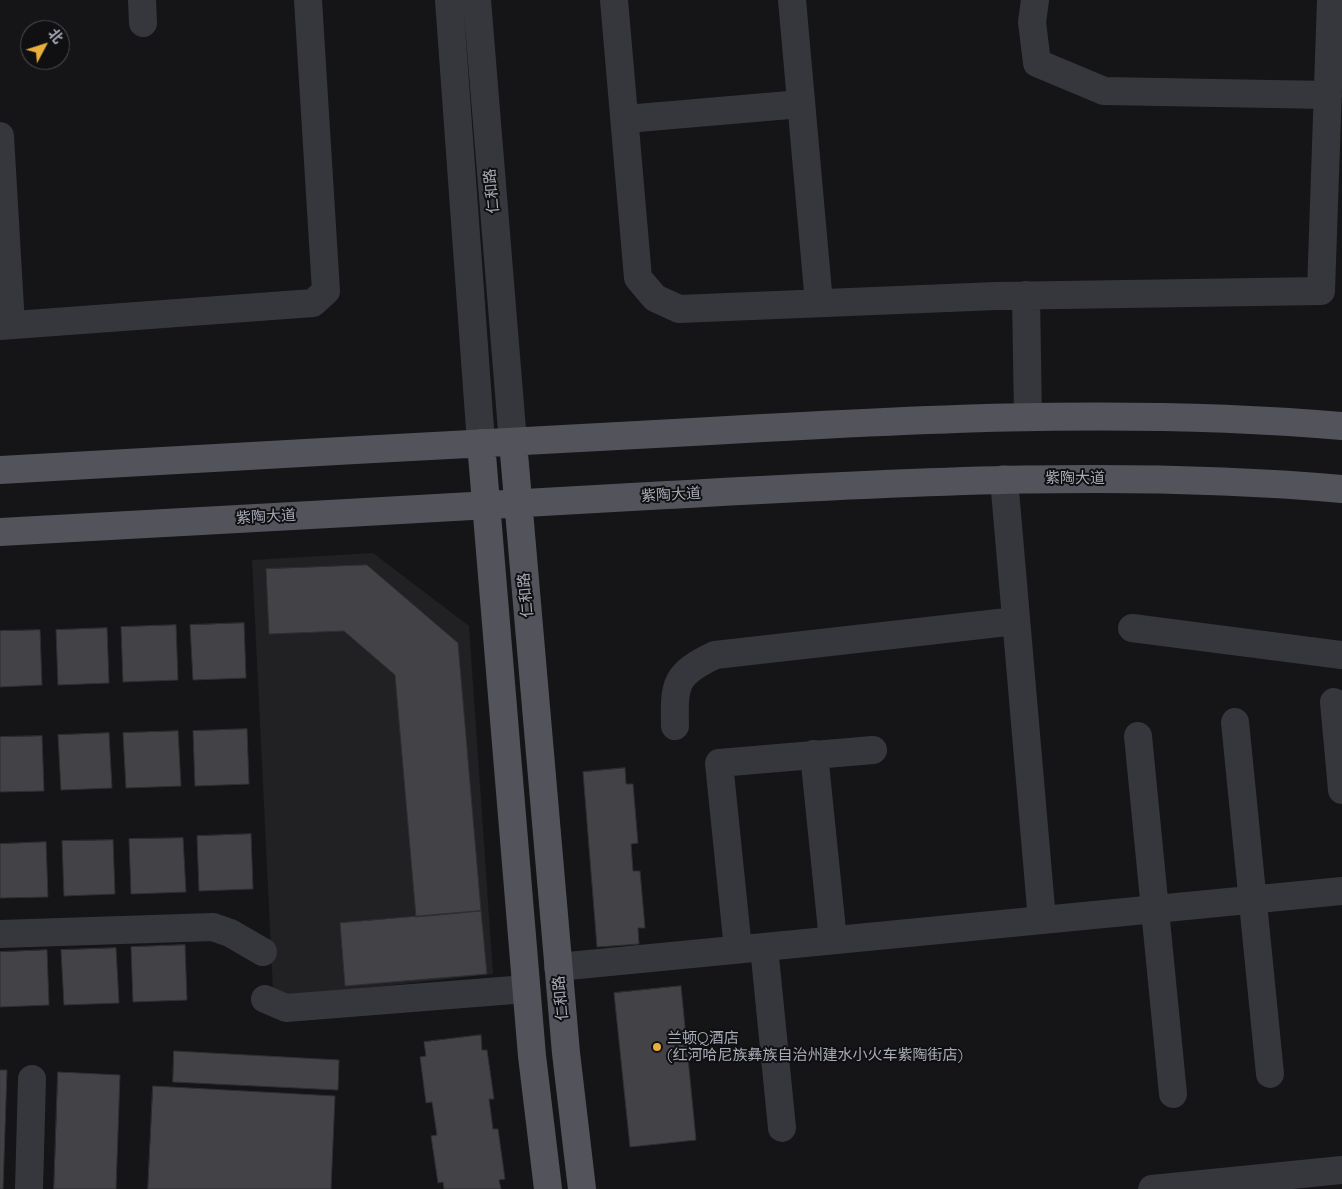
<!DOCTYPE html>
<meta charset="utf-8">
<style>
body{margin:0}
#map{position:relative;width:1342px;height:1189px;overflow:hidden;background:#151517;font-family:Quicksand,"Noto Sans SC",sans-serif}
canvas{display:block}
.north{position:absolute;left:20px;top:20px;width:50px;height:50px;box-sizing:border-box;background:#101012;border:1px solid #4d4e54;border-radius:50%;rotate:50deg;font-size:14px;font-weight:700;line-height:20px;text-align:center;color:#a8acb7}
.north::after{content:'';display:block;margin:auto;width:18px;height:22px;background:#eaae3a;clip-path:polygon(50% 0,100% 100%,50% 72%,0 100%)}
</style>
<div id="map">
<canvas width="1342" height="1189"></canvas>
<div class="north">北</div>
</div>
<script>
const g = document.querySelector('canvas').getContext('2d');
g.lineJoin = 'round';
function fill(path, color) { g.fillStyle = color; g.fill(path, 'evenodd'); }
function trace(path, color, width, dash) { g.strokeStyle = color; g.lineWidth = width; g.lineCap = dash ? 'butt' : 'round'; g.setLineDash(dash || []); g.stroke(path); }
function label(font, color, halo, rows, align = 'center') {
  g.font = font + ' Quicksand,"Noto Sans SC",sans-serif'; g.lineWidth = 4; g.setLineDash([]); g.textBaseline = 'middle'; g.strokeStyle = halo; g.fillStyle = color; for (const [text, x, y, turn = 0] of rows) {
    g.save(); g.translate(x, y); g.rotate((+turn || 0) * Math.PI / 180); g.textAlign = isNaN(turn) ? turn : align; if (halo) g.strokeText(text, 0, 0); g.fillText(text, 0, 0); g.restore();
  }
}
const built = new Path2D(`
 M373,553L469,626L493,974L284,997L273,990L252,560Z`);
const building = new Path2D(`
 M367,565L458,643L481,911L416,917L395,675L344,631L269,634L266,569Z
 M244,623L246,678L193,680L190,625Z
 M176,625L178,680L123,682L121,627Z
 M107,628L109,683L58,685L56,630Z
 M40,630L42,685L0,687V631Z
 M247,729L249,784L195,786L193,731Z
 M178,731L181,786L126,788L123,733Z
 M109,733L112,788L61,790L58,735Z
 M42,736L44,791L0,792V737Z
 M625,768L626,784H633L638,843L631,844L633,871H640L645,928H638L639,944L597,947L583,772Z
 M251,834L253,889L199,891L197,836Z
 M183,838L186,892L131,894L129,839Z
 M113,840L115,894L64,896L62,841Z
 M46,842L48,897L0,898V844Z
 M481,911L487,974L345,986L340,923Z
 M185,945L187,1000L133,1002L131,947Z
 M116,948L119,1003L64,1005L61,950Z
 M47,950L49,1005L0,1007V952Z
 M681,986L696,1140L630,1147L614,993Z
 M481,1035L482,1050H487L494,1099H489L493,1129H498L505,1179L499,1180L501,1189H444L443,1182L438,1183L431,1136L437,1135L432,1102L426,1103L420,1057L426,1056L424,1042Z
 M174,1051L339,1060L338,1090L173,1082Z
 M0,1070H7L3,1189H0Z
 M58,1072L120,1075L116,1189H54Z
 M153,1086L335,1096L331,1189H148Z`);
const minor = new Path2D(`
 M142,0L143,23
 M449,0L481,443
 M477,0L513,442
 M614,0L638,278L655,298L679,309L996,296L1321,291L1331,0
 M792,0L819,303
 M1035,0L1032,22L1037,63L1104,91L1328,95
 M626,119L801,104
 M0,136L11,325
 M1026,295L1028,417
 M0,326L313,303L326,291L308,0
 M1004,479L1042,920
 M1132,628L1342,655
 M1334,702L1342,790
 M1235,722L1270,1074
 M675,726C674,683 675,674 715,655L1016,621
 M1138,736L1173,1094
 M814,754L833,940
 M0,934L213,927L230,933L263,952
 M764,947L782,1128
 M738,949L719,763L873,750
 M558,967L1342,891
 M265,999L286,1008L526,989
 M29,1189L32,1079
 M1152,1189L1342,1170`);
const major = new Path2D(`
 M513,442L566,1053L582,1189
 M481,443L532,1056L548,1189
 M0,470C225,457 449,445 674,433C897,420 1120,407 1342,426
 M0,532C222,520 445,508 667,495C892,483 1117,469 1342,489`);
const markers = [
 [657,1047,5,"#eaae3a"]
];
const streetNames = [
 ["仁和路",492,191,-95],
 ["紫陶大道",1075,478],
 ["紫陶大道",671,495,-3],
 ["紫陶大道",266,517,-3],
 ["仁和路",526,595,-95],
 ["仁和路",561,998,-95]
];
const poiNames = [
 ["兰顿Q酒店",667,1038],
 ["(红河哈尼族彝族自治州建水小火车紫陶街店)",667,1055]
];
fill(built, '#212124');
fill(building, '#424247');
trace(building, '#2f2f33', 1);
trace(minor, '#36373c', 28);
trace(major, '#53545b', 28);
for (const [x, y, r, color] of markers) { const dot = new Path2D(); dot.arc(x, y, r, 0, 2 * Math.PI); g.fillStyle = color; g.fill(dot); trace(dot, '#101012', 2); }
label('15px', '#a8acb7', '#101012', streetNames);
label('15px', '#a8acb7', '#101012', poiNames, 'left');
</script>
